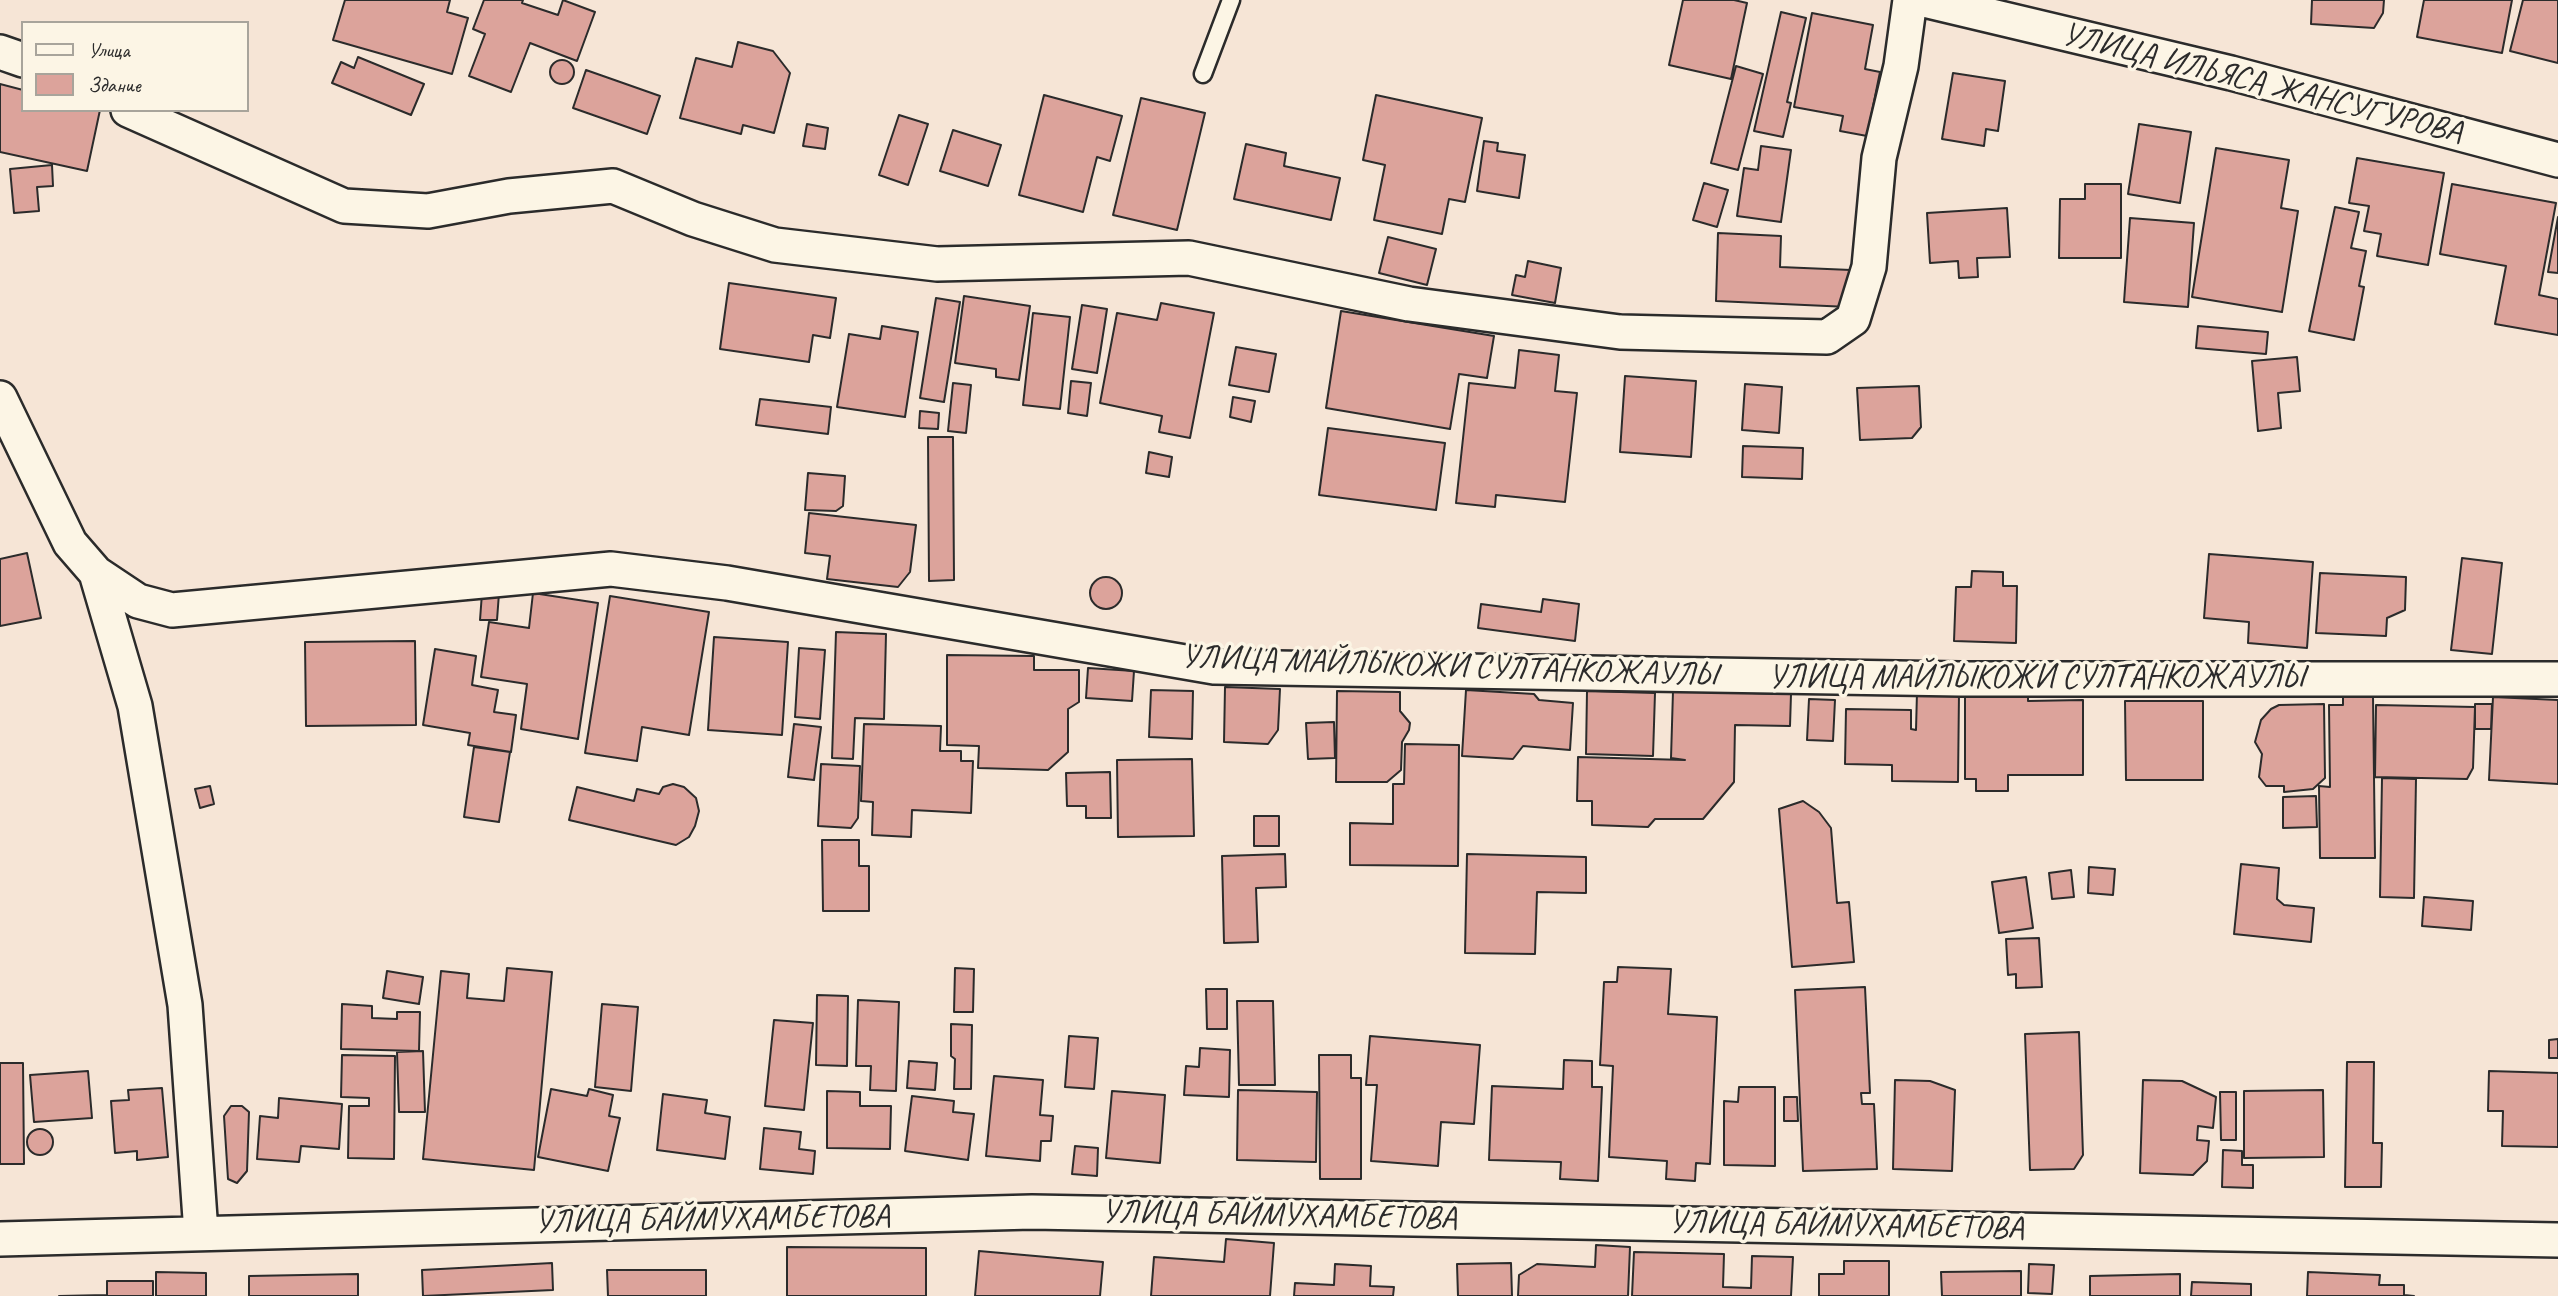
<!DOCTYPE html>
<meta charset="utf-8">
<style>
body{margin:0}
#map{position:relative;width:2558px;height:1296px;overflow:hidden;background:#f6e5d6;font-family:Caveat,sans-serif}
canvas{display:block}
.legend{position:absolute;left:21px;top:21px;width:228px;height:91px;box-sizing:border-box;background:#fcf5e5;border:2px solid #a8a49b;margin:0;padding:9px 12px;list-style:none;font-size:21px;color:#2b2b2b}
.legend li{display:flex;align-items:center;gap:14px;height:35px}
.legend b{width:35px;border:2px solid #a8a49b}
</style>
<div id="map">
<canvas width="2558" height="1296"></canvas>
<ul class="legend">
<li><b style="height:9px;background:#fcf5e5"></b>Улица</li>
<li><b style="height:19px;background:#dca39b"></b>Здание</li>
</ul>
</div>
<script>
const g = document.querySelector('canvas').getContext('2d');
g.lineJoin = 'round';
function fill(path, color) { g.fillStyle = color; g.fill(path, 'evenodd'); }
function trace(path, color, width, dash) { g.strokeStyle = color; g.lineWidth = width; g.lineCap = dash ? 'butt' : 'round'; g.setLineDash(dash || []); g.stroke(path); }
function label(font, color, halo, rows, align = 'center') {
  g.font = font + ' Caveat,sans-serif'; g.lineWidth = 7; g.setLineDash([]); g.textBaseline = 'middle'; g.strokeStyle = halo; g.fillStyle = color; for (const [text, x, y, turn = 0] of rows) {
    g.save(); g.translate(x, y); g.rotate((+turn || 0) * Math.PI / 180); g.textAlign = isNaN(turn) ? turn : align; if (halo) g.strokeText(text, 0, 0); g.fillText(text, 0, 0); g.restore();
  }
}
const building = new Path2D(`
 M345,0H450L447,12L468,18L452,74L333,40Z
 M484,0H523L522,3L558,15L563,0L595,12L577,61L530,43L511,92L469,76L485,34L473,29Z
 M1683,0H1734L1747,3L1731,79L1669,65Z
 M2312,0H2384L2383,13L2374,28L2311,24Z
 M2424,0H2512L2502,53L2417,37Z
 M2523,0H2558V63L2510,51Z
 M1781,12L1806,18L1787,102L1791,103L1783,137L1754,131Z
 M1812,13L1873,25L1865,69L1880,72L1867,136L1840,131L1843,116L1794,107Z
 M738,42L773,51L790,73L774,133L743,125L741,134L680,118L696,58L732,67Z
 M358,57L424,84L411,115L332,83L341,62L354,68Z
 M550 72a12 12 0 1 1 24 0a12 12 0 1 1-24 0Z
 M1736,66L1763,74L1738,170L1711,163Z
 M586,70L660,96L647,134L573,108Z
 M1953,73L2005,81L1998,131L1986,129L1984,146L1942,139Z
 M0,84L23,90V110H100L87,171L0,152Z
 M1044,95L1122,116L1110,161L1097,157L1083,212L1019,195Z
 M1376,95L1482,118L1465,202L1449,199L1442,234L1374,220L1385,165L1363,160Z
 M1141,98L1205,113L1177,230L1113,215Z
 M899,115L928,124L908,185L879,175Z
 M807,124L828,128L825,149L803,146Z
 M2139,124L2191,132L2180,203L2128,194Z
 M953,130L1001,145L988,186L940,171Z
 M1484,141L1498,143L1497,151L1525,155L1519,198L1477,191Z
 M1246,144L1286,153L1284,166L1340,178L1331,220L1234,199Z
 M1761,146L1791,150L1781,222L1737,216L1744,168L1758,170Z
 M2216,148L2289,160L2281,208L2298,211L2282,312L2192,297Z
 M2357,158L2444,173L2428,265L2377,256L2381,234L2364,231L2369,206L2349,203Z
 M52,165L53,186L37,187L39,211L14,213L10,169Z
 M1704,183L1728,190L1717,227L1693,220Z
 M2085,184H2121V258H2059L2060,199H2085Z
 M2452,184L2556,203L2539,295L2558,299V335L2495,324L2506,266L2440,254Z
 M2335,207L2359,212L2351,248L2366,251L2359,286L2364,287L2354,340L2309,331Z
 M2007,208L2010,257L1977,258L1978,277L1959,278L1958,261L1930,263L1927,213Z
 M2558,217V273L2548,272Z
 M2130,218L2194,223L2188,307L2124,302Z
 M1718,233L1781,236L1780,267L1851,270L1849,307L1716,301Z
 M1388,237L1436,249L1427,285L1379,273Z
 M1528,261L1561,268L1555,303L1512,295L1516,275L1525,277Z
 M729,283L836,298L830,338L813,335L809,362L720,349Z
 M964,296L1030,306L1019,380L996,377V369L955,363Z
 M936,298L960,302L944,402L920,398Z
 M1161,303L1214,313L1190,438L1159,432L1162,416L1100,403L1117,313L1157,320Z
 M1082,305L1107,309L1097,373L1072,369Z
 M1341,311L1494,336L1487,378L1459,374L1450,429L1326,408Z
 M1033,313L1070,317L1060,409L1023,405Z
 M882,326L918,332L905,417L837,407L849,334L880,339Z
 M2198,326L2268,332L2266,354L2196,348Z
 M1236,347L1276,354L1269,392L1229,385Z
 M1519,350L1559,355L1555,391L1577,393L1565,502L1496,495L1495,507L1456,503L1469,383L1515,388Z
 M2297,357L2300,391L2278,393L2281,428L2258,431L2252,361Z
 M1625,376L1696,381L1691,457L1620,452Z
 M1071,381L1091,383L1087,416L1068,413Z
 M953,383L971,385L966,433L948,431Z
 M1745,384L1782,387L1779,433L1742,430Z
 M1919,386L1921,427L1912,438L1860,440L1857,388Z
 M1233,397L1255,401L1251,422L1230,417Z
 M760,399L831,407L828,434L756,425Z
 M920,411L939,413L938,429L919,428Z
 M1328,428L1445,443L1436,510L1319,495Z
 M928,437H953L954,580L929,581Z
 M1743,446L1803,448L1802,479L1742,477Z
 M1149,452L1172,457L1169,477L1146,473Z
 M808,473L845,476L843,506L836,511L805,510Z
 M809,513L916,525L910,572L898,587L827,579L830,556L805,553Z
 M27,553L41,618L0,626V559Z
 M2209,554L2313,562L2307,648L2248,643L2249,622L2204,618Z
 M2462,558L2502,563L2492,654L2451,650Z
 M1972,571L2003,572V586H2017L2016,643L1954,641L1956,587H1971Z
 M2320,573L2406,577L2405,610L2387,618L2386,636L2316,633Z
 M1090 593a16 16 0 1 1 32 0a16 16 0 1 1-32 0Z
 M482,593H499L497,620H480Z
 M533,593L598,603L578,739L521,729L527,684L481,677L489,622L529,628Z
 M610,596L709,612L689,735L642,727L637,761L585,753Z
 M1543,599L1579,604L1575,641L1478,628L1481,604L1541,612Z
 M836,632L886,634L884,719L855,718L853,759L832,758Z
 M714,637L788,642L782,735L708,730Z
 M415,641L416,725L306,726L305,642Z
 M799,648L825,650L820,719L795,717Z
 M435,649L476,656L472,685L498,690L494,712L516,715L511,752L468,745L470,733L423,725Z
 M947,655L1034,656V670H1079V702L1068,709V752L1048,770L978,768L979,746L947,745Z
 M1088,668L1134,671L1132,701L1086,698Z
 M1225,687L1280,689L1278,730L1268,744L1224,742Z
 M1151,690L1193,691L1192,739L1149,737Z
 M1466,690L1534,694L1539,700L1573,703L1570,750L1523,746L1513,759L1462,756Z
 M1337,691L1400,692V711L1410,723L1409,730L1402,742L1401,770L1387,782H1336Z
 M1587,691L1655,693L1653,756L1586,754Z
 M1673,691L1791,694L1790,726L1735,725L1734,782L1703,819H1655L1648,827L1592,825V801H1577L1578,757L1685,760L1671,758Z
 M1917,692L1959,693L1958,782L1892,781V765L1845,764L1846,709L1911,710V729L1916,730Z
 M1965,694H2028V701L2083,700V775H2008V791H1976V779H1965Z
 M2343,696H2373L2375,858H2320L2319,786L2330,787L2329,705H2343Z
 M2493,697L2558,700V784L2489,780Z
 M1809,699L1835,700L1833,741L1807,740Z
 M2125,701H2203V780H2126Z
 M2324,704L2325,778L2313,789L2284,792V786H2266L2259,777L2262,754L2255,742L2261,720L2271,709L2279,705Z
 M2475,704H2492L2491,729H2475Z
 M2376,705L2475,707L2473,768L2467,779L2375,777Z
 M1334,722L1335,758L1308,759L1306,723Z
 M794,724L821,727L814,780L788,777Z
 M864,724L941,726L940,751H961V761H973L971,813L912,810L911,837L872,835L873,802L861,801Z
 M1405,744L1459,745L1458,866L1350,865V823L1393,824V784H1404Z
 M474,747L510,752L499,822L464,817Z
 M1192,759L1194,836L1118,837L1117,760Z
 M821,764L860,766L858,818L851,828L818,826Z
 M1110,772L1111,818H1086V806H1067L1066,773Z
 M2382,778L2416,779L2414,898L2380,897Z
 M673,784L684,787L696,798L699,811L695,826L689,837L676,845L569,820L577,787L634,801L637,789L659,794L663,787Z
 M210,786L214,804L200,808L195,789Z
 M2316,796L2317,827L2283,828V797Z
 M1803,801L1819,812L1831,828L1837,903L1849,902L1854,962L1792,967L1779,809Z
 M1254,816H1279V846H1254Z
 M822,840H859V866H869V911H823Z
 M1285,854L1286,887L1256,888L1258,942L1224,943L1222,856Z
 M1467,854L1586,857V893L1537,892L1535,954L1465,953Z
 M2241,864L2279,868L2277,899L2284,905L2314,908L2311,942L2234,934Z
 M2089,867L2115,869L2113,895L2088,893Z
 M2071,870L2074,897L2052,899L2049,873Z
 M2026,877L2033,928L1999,933L1992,882Z
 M2424,897L2473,901L2471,930L2422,926Z
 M2039,938L2042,987L2016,988V974L2008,975L2006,939Z
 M1618,967L1671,969L1668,1014L1717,1017L1710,1164L1696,1163L1695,1181L1666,1179L1667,1161L1609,1157L1613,1066L1600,1065L1604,982H1617Z
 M507,968L552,972L534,1170L423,1159L441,971L469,974L467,998L504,1001Z
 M955,968L974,969L973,1012H954Z
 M387,971L423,977L419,1004L383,998Z
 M1865,987L1870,1093H1861L1862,1104H1874L1877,1169L1803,1171L1795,990Z
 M1206,989H1227V1029H1207Z
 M817,995L848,996L847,1066L816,1065Z
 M858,1000L899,1002L896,1091L870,1090L871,1066H856Z
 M1237,1001H1273L1275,1085H1239Z
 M342,1004L372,1006V1018L397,1019V1012H420L419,1051L341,1049Z
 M602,1004L638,1007L631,1091L595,1087Z
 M774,1020L813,1023L804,1110L765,1106Z
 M951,1024L972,1025L971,1089H954L955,1059L951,1056Z
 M2079,1032L2083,1155L2074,1169L2030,1170L2025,1034Z
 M1069,1036L1098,1038L1094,1089L1065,1087Z
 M1370,1036L1480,1045L1474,1124L1441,1122L1438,1166L1371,1161L1377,1085H1366Z
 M2558,1039V1058H2549V1040Z
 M1200,1048L1230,1050L1229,1097L1184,1095L1186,1066L1199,1067Z
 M423,1051L425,1112H399L397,1052Z
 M342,1055L395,1056L394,1159L348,1158L349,1106H369V1098L341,1097Z
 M1319,1055H1351V1078H1361V1179H1320Z
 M1564,1060L1592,1061V1087H1602L1598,1181L1560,1179L1561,1162L1489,1160L1492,1086L1563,1089Z
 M909,1061L937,1063L935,1090L907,1088Z
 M2347,1062H2374L2373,1143H2382L2381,1187H2345Z
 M0,1063H23L24,1164H0Z
 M88,1071L92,1118L34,1122L30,1075Z
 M2489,1071L2558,1073V1147L2502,1146L2503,1111H2488Z
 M994,1076L1043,1080L1040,1115L1053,1116L1051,1141H1041L1040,1161L986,1156Z
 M1895,1080L1930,1081L1955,1090L1952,1171L1893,1169Z
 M2143,1080L2182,1081L2216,1097L2213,1128L2198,1126L2197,1140L2209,1141L2207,1161L2193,1175L2140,1173Z
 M1739,1087H1775V1166L1724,1165V1101L1738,1102Z
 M162,1088L168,1157L137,1160V1151L115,1153L111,1101L129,1100L128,1090Z
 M551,1089L587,1096L589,1089L613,1095L609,1116L620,1118L608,1171L538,1157Z
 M1238,1090L1317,1092L1316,1162L1237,1160Z
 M2323,1090L2324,1157L2244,1158V1091Z
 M827,1091L860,1092V1106H891L890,1149L827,1148Z
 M1112,1091L1165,1095L1160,1163L1106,1158Z
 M2220,1092H2236V1140H2221Z
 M663,1094L707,1100L705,1113L730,1117L725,1159L657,1150Z
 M912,1096L954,1101L953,1112L974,1114L968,1160L905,1151Z
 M1784,1097H1797L1798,1121H1784Z
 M279,1098L342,1104L339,1149L301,1146L299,1162L257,1159L260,1116L278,1118Z
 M231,1106H242L249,1112L247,1171L237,1183L228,1179L224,1116Z
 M764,1128L801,1132L799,1149L815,1151L813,1174L760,1169Z
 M27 1142a13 13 0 1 1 26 0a13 13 0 1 1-26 0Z
 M1075,1146L1098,1148L1097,1176L1072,1174Z
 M2223,1150L2242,1151V1165H2253V1188L2222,1187Z
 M1226,1239L1274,1243L1270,1296H1151L1154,1257L1224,1262Z
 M1596,1245L1630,1247L1628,1296H1518L1519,1275L1537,1264L1595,1267Z
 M787,1247L926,1248V1296H787Z
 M979,1251L1103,1262L1100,1296H975Z
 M1634,1252L1724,1254L1723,1287L1751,1288L1752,1256L1793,1257L1791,1296H1632Z
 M1844,1261H1889V1296H1819V1274H1844Z
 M552,1263L553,1290L423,1296L422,1270Z
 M1511,1263L1512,1296H1458L1457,1264Z
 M1335,1264L1371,1266L1370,1286L1394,1287L1393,1296H1294L1295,1283L1334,1285Z
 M2029,1264L2054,1265L2052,1294L2028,1293Z
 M607,1270H706V1296H608Z
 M2021,1271V1296H1942L1941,1272Z
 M156,1272L206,1273V1296H156Z
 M2308,1272L2380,1275L2379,1285H2404V1295L2414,1296H2307Z
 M358,1274V1296H249V1276Z
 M2180,1274V1296H2090V1276Z
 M107,1281H153V1296H59L107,1295Z
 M2192,1282L2251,1284V1296H2191Z`);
const service = new Path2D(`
 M1203,74L1231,0`);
const minor = new Path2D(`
 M1924,0L2231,73L2558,160
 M0,52L23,60
 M128,110L344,206L428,211L509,196L613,186L693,219L775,245L937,264L1189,258L1409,304L1620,332L1827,337L1853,319L1869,267L1879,158L1901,66L1910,0
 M0,398L70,543L96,573L138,601L172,610L611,569L727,583L1214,667L1960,679H2558
 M96,573L135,706L185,1005L201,1233
 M0,1239L1032,1212L2558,1240`);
const streetNames = [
 ["УЛИЦА ИЛЬЯСА ЖАНСУГУРОВА",2262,84,14],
 ["УЛИЦА МАЙЛЫКОЖИ СУЛТАНКОЖАУЛЫ",1449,667,2],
 ["УЛИЦА МАЙЛЫКОЖИ СУЛТАНКОЖАУЛЫ",2036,678],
 ["УЛИЦА БАЙМУХАМБЕТОВА",1279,1216,1],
 ["УЛИЦА БАЙМУХАМБЕТОВА",712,1220,-1],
 ["УЛИЦА БАЙМУХАМБЕТОВА",1846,1226,1]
];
fill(building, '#dca39b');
trace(building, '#2b2b2b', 2);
trace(service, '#2b2b2b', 21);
trace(minor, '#2b2b2b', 38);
trace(service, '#fcf5e5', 16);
trace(minor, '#fcf5e5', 33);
label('33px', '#2b2b2b', '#fcf5e5', streetNames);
</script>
